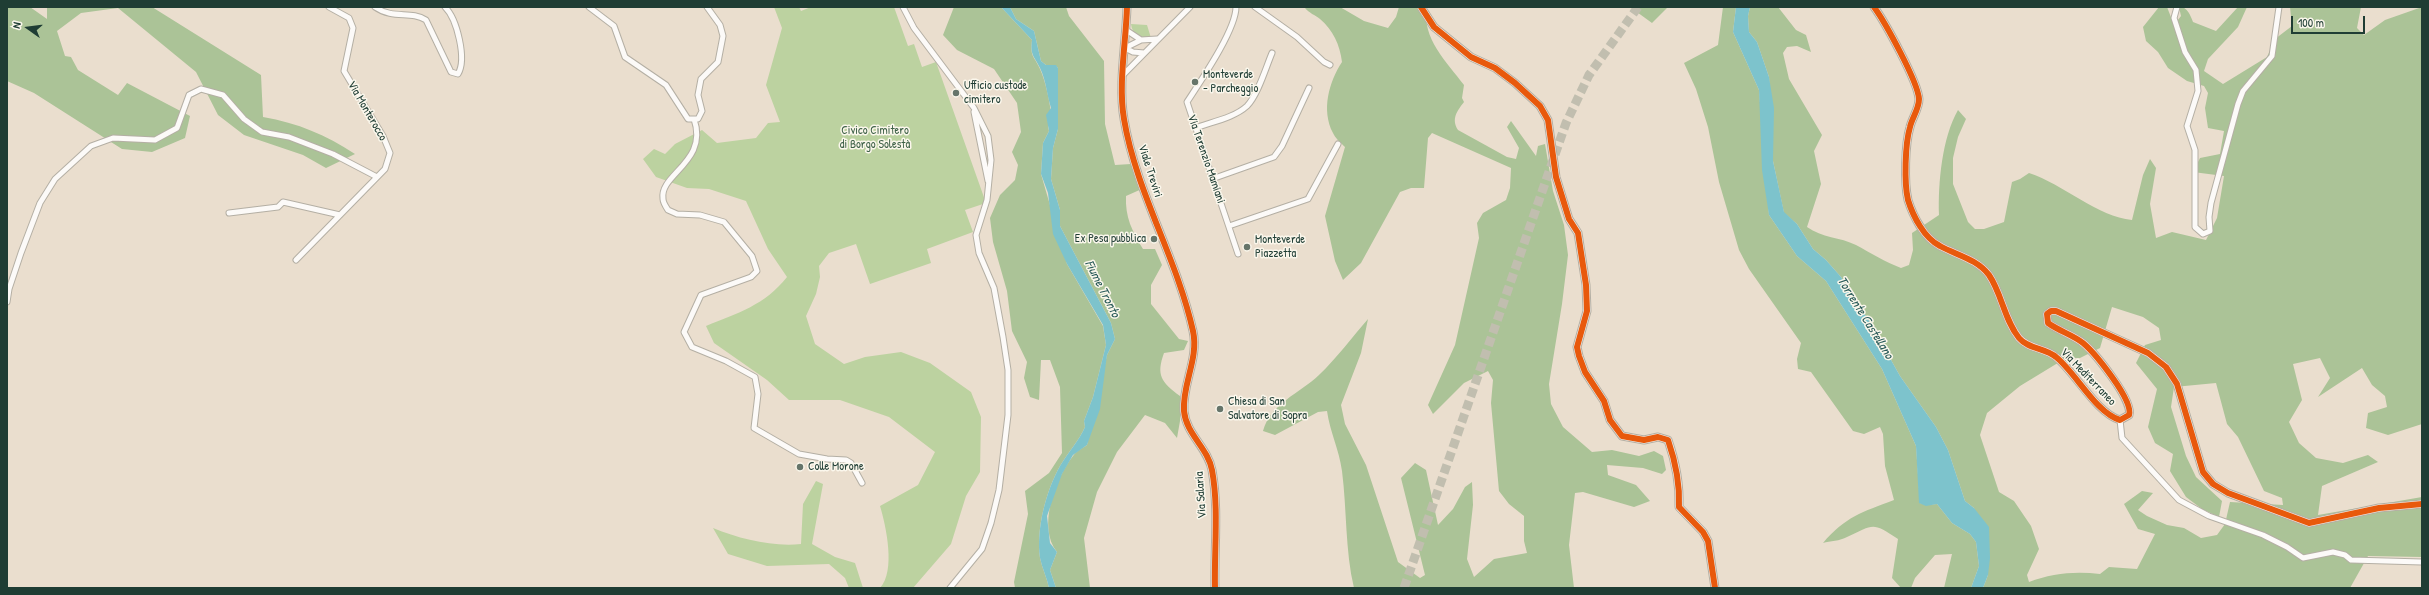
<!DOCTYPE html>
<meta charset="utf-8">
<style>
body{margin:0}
#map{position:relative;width:2429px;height:595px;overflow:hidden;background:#eadece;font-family:"Patrick Hand",sans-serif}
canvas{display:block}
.frame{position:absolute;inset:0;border:8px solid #1f3d34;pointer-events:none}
.north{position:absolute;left:8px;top:8px;width:40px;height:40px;-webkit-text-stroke:3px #fbf7ec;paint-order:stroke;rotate:284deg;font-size:11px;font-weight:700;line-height:16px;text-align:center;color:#1f3d34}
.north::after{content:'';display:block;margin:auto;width:14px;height:18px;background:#1f3d34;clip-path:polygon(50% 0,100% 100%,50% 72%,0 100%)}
.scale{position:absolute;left:2291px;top:16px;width:74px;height:18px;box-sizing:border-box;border:2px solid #1f3d34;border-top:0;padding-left:5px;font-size:12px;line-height:14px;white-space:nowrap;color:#1f3d34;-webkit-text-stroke:3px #fbf7ec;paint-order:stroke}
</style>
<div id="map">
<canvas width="2429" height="595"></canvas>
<div class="frame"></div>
<div class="north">N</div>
<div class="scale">100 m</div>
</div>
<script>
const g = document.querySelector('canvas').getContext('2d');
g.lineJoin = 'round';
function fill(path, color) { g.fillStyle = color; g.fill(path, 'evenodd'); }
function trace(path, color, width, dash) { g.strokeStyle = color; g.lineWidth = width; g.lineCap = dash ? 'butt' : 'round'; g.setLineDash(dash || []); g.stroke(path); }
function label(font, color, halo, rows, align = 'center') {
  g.font = font + ' "Patrick Hand",sans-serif'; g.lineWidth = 3; g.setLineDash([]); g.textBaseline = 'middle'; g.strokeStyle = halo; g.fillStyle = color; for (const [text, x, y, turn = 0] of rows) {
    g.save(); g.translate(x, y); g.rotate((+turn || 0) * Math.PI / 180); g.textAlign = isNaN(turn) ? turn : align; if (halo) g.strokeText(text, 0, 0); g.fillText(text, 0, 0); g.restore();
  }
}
const green = new Path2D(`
 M774,7H799L801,11L811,7H894L908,46L914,44L922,67L936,62L986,203L965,210L973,232L927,249L931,263L870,284L856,244L829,253L819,266L820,277L816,294L806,316L815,344L844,364L865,357L901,352L930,363L971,392L981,417L980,472L966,496L951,544L913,588H880C896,571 886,526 880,506L918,485L935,452L889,417L840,400H789L767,380L714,343L706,326C738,313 765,305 787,277L768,249L746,201L709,189L687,188L656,177L643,159L654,149L665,154L675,144L702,130L717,143L756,138L768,123L780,122L766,85L782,28Z
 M1131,24L1147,25L1151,38C1141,38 1132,35 1131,24Z
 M816,481L823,484L812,544L835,557L855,563L863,588H849L845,578L829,564L767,566L728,554L713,528C740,539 772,547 801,544L803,504Z`);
const forest = new Path2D(`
 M7,7H30L47,19V7H152L261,75L263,117C298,123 326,135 355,154L326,168L303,155L244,135L218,115L196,72L118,8L81,13L57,31L65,56L71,57L78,70L118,95L127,83L190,116L185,138L152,152L122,149L34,93L7,81Z
 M954,7H1001L1032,40C1030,58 1034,55 1040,69C1045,80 1048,94 1050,106C1052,115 1046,121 1049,131L1043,143L1041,174L1067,264L1103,326L1106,345L1093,397L1084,421L1085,427C1079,441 1068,452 1060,466C1046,491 1036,529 1040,558C1042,568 1047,578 1049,588H1015L1014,582L1028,514L1025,491L1049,473L1062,453L1060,387L1050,360H1041L1039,400L1030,397L1024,378L1027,362L1012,331L1007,291L993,242L990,218L1000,195L1015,180L1018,165L1012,152L1021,132L1017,103L994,69L957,50L943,35Z
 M1010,7H1066L1069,16L1104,61L1105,124L1115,165L1131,164L1144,188L1126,196C1125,217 1132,231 1143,249H1155L1162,265L1151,285V304L1179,339L1188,341L1184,350L1164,353C1156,375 1161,382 1180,396V421L1177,438L1165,423L1145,415L1117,452L1097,492L1084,538L1090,588H1056L1050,570L1057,552C1037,527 1055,479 1073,456C1076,451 1083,448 1087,445L1107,355L1115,339L1111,323L1060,226V210L1051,179L1053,148L1058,129V68L1055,65H1046L1041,61L1034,31L1016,19Z
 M1340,7L1364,21L1388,28L1396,17L1399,7H1427C1421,38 1447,62 1464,85L1462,98L1464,102C1457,111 1451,119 1458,130L1507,157L1516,159L1519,148L1507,127L1511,121L1536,156L1538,146L1545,144L1553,191L1564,225L1568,255L1562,304L1549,384L1551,404L1563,427L1592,452L1612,450L1639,456L1654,451L1663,456L1666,470L1662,474L1643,468L1607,465L1608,475L1636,485L1650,501L1634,507L1583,492L1575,493L1569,545L1574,588H1354C1345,550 1347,510 1342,471C1339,449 1330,432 1327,411L1318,412L1275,435L1263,431C1271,403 1299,394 1319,375C1337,358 1352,337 1368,319L1361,353L1341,405L1345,424L1366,465L1398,562L1420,578L1425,575L1401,478L1415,463L1426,470L1438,525L1453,509L1465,487L1472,482L1473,505L1467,559L1474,577L1494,559L1527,553L1524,541V516L1509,504L1499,491L1491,403L1493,380L1488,371L1464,383L1433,414L1428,405L1455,345L1479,238L1477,223L1483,213L1506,200L1510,188L1511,168L1432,133L1428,138L1424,188H1411L1400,192L1361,263L1343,280L1335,261L1325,216L1345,147C1341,143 1335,138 1333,133C1321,110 1329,82 1342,62C1340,45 1333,30 1320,19C1315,15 1309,13 1305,8Z
 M1630,7H1668L1652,23Z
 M1723,7H1736L1733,32L1759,90L1769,215L1797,256L1826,281L1882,369L1916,446L1920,503L1926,505L1937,504L1952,523L1970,534L1976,542L1979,566L1971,588H1944L1952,554L1935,555L1915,578L1911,588H1901L1892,578L1898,539C1871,521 1874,525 1847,537C1840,541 1830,541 1823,543C1845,517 1862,512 1894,500L1885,466L1883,434L1880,427L1864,434L1853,431L1811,372L1798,369L1797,359L1801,343L1749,269L1739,250L1719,182L1708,127L1696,89L1684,63L1718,45Z
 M1750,7H1778L1796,30L1806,35L1811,52L1797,46L1787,47L1783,53L1789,79L1822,135L1814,151L1821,184L1807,227C1822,238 1840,237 1856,245C1871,253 1885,262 1901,268L1909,265L1913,250L1912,233L1939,215C1938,183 1942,138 1958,110L1966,119L1958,137L1953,158V184L1968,222L1975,229H1984L2004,222L2012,182L2020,179L2029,173C2063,184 2098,217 2132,220L2143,175L2150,159L2156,168L2150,204L2156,238L2172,232L2206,240L2217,218L2224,176L2193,172L2200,158L2220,154L2224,131L2208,128L2205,108L2208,93L2204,86L2187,81L2168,68L2158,52L2146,41L2143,27L2159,7H2167L2174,25L2181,16L2179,7C2188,7 2190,15 2193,22L2216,31L2238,7H2247L2238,27L2208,59L2204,71L2223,84L2267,57L2275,39L2292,26L2290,7H2361L2357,28L2364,35L2385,20L2422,7V424L2388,435L2366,428L2368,413L2387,407L2385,396L2372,385L2362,368L2318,397L2330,378L2320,358L2293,364L2302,400L2289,422L2299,443L2316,458L2343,463L2368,455L2378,462L2322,486L2318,515L2422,497V557L2368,556L2350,588H1983L1988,575L1974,508L1965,501L1948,450L1936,427L1900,376L1871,324L1841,277L1826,260L1813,249L1797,224L1784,213L1773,161L1769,77L1757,42L1749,32L1748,16ZM2112,307L2143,317L2159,328L2161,340L2145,345L2136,363L2157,389L2148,427L2155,443L2173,454L2170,471L2186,497L2202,509L2219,517L2222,501L2196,477L2186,456L2171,407L2174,387L2216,383L2227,424L2238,437L2264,491L2282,498L2283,505L2230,502L2225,524L2217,535L2201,538L2184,528L2167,525L2147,516L2138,510L2153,493L2142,491L2124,504L2138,529L2155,534L2137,569L2109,567L2100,574C2076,571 2052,573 2029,582L2027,575L2039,549L2031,526L2014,501L1999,492L1980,435L1987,413L2020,386L2066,358H2080L2100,348Z`);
const water = new Path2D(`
 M1001,7H1010L1016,19L1034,31L1041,61L1046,65H1056L1058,68V129L1053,148L1051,179L1060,210V226L1111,323L1115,339L1107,355L1100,409L1087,445L1073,455L1062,474L1047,516L1050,543L1057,552L1050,570L1056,588H1049C1047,578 1042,568 1040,558C1036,529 1046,491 1060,466C1068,452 1079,441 1085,427L1084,421L1093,397L1106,345L1103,325L1067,264L1053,234L1048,193L1041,174L1043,143L1049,131L1046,115L1051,108C1047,96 1046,80 1040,68C1034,55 1030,56 1032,40Z
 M1736,7H1750L1748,16L1749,32L1757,42L1769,77L1774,108L1773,161L1784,212L1797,224L1813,249L1826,260L1841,277L1871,324L1900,376L1936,427L1948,450L1965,501L1974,508L1989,527L1990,558L1988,575L1983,588H1971L1979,566L1976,542L1970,534L1952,523L1937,504L1926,506L1919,503L1916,446L1882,369L1826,281L1797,256L1769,215L1762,170L1759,90L1733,32Z`);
const highwayTunnel = new Path2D(`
 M1404,588L1566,123L1589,75L1638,7`);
const street = new Path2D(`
 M375,7C394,20 410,10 426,20L451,72L458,74C467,59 457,19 445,7
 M589,7L614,26L625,57L666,85L688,119H698L702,111L698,95L701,79L718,62L723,36L720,25L707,7
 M903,7L914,28L974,108L988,136L991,160L987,200L976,235L979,253L994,288L1003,337L1008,370V415L999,490L991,523L982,549L950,588
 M1236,7C1236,30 1200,82 1187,102L1238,254
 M1255,7L1297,37L1324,62L1330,65
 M2177,7L2174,18L2185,52L2196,70L2198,91L2187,126L2195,150V227L2203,234L2210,231L2209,217L2211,203L2238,104L2243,91L2272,56L2279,7
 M1126,30L1141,40L1157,39
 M1141,40L1125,48L1133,52L1144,53
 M1124,74L1190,7
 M974,112L988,181
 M694,119C709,162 659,174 663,199C663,202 666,207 668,210L677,214L700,215L724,222L752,256L757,271L751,277L701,295L684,332L692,347L726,361L755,377L758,394L754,428L799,454L827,459L846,460L851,463L862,483
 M1195,128C1211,122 1234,118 1247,106C1258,95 1266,67 1272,53
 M1212,179L1274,157L1282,146L1309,88
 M229,213L278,207L283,202L340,215
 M1229,226L1308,199L1338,144
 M296,260L385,169L390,153L383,136L344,71L353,28L349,18L329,7
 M7,302L9,289L21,253L40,203L55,179L91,146L113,138L155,140L177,128L189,95L201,89L223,95L244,119L262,132L289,137L333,154L377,177
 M2120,420L2122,438L2179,500L2209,516L2263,535L2287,547L2303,558L2333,552L2345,555L2351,560L2422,562`);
const secondary = new Path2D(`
 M1127,7C1126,42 1118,85 1124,119C1136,192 1177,258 1193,331C1199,359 1182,384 1184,411C1186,434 1208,448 1212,470C1219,508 1214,550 1215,588
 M1421,7L1434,27L1471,57L1495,68L1515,83L1540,106L1548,120L1556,177L1569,219L1578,233L1586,285L1587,311L1577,347L1579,356L1585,372L1604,401L1610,420L1622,436L1644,440L1658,437L1668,440C1676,463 1680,483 1679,507L1703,532L1708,541L1715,588
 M1874,7C1885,22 1918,82 1919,99C1919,109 1912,118 1910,127C1905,144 1904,183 1908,200C1913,216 1924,238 1940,246C1956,255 1977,259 1989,275C2002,294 2004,319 2019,338C2028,349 2046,348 2056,357C2076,373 2096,413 2120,420L2129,415C2134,401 2095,353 2083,343C2073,335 2059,331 2048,323L2047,314L2051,311H2056L2148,353L2166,367L2177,384L2203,472L2213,484L2228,493L2309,523L2379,508L2422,504`);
const cycleway = new Path2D(`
 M1127,7C1126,42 1118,85 1124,119C1136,192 1177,258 1193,331C1199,359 1182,384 1184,411C1186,434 1208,448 1212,470C1219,508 1214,550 1215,588
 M1421,7L1434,27L1471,57L1495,68L1515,83L1540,106L1548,120L1556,177L1569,219L1578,233L1586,285L1587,311L1577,347L1579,356L1585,372L1604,401L1610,420L1622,436L1644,440L1658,437L1668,440C1676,463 1680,483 1679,507L1703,532L1708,541L1715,588
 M1874,7C1885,22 1918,82 1919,99C1919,109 1912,118 1910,127C1905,144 1904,183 1908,200C1913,216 1924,238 1940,246C1956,255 1977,259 1989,275C2002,294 2004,319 2019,338C2028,349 2046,348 2056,357C2076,373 2096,413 2120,420L2129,415C2134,401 2095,353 2083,343C2073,335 2059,331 2048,323L2047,314L2051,311H2056L2148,353L2166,367L2177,384L2203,472L2213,484L2228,493L2309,523L2379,508L2422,504`);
const markers = [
 [1195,82,4,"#66756a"],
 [956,93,4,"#66756a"],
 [1154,239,4,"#66756a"],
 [1247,247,4,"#66756a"],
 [1220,409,4,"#66756a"],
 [800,467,4,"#66756a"]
];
const poiNames = [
 ["Monteverde",1203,75],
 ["- Parcheggio",1203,89],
 ["Ufficio custode",964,86],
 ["cimitero",964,100],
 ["Ex Pesa pubblica",1146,239,"right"],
 ["Monteverde",1255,240],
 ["Piazzetta",1255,254],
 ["Chiesa di San",1228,402],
 ["Salvatore di Sopra",1228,416],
 ["Colle Morone",808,467]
];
const streetNames = [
 ["Via Monterocco",367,111,60],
 ["Via Terenzio Mamiani",1206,159,71],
 ["Viale Treviri",1150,171,72],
 ["Via Mediterraneo",2088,377,46],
 ["Via Salaria",1201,495,-94]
];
const parkNames = [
 ["Civico Cimitero",875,131],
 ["di Borgo Solestà",875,145]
];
const waterNames = [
 ["Fiume Tronto",1102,289,63],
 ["Torrente Castellano",1865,318,58]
];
fill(green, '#bcd2a0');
fill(forest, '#abc397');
fill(water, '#7dc3cc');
trace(highwayTunnel, '#c1beaf', 9, [9, 4.5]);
trace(street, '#b4afa4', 7);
trace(secondary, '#b4afa4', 9);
trace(street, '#fcfaf8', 5);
trace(secondary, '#f6f1ea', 7);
trace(cycleway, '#e8590c', 6);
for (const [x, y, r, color] of markers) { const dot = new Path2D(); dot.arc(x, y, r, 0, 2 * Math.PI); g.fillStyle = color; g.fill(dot); trace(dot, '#fbf7ec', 1.5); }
label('12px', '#1f3d34', '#fbf7ec', poiNames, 'left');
label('12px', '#1f3d34', '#fbf7ec', streetNames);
label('12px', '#3d6046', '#fbf7ec', parkNames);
label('italic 13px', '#2b5c5a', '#fbf7ec', waterNames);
</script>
